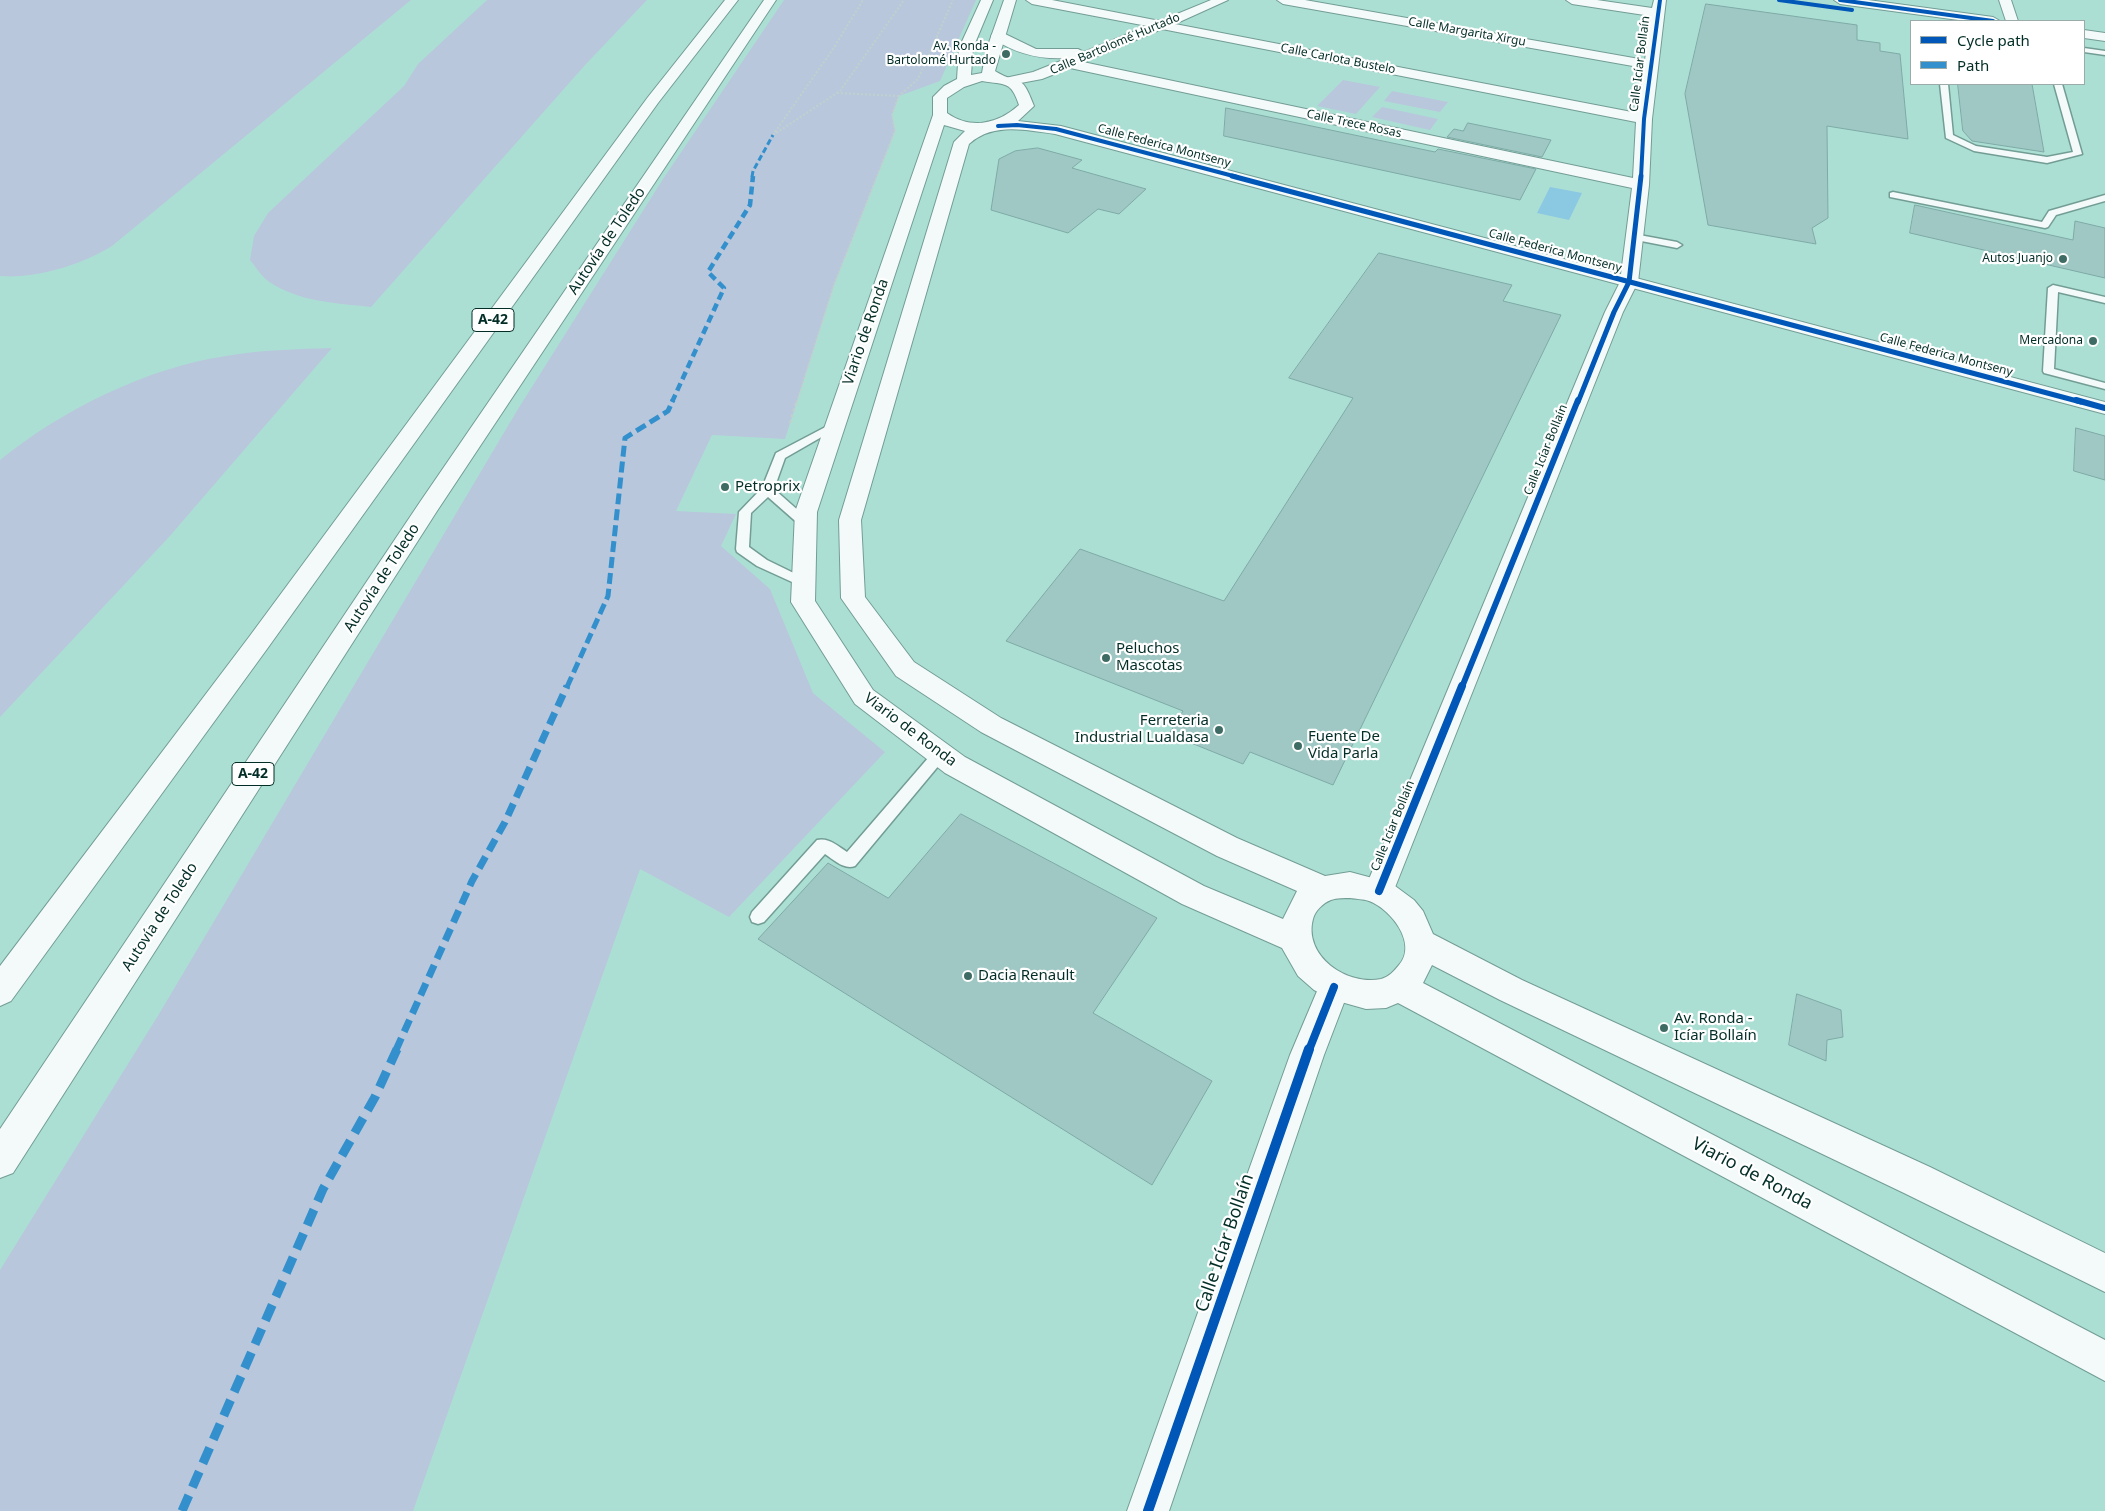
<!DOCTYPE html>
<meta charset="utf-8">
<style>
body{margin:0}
#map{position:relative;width:2105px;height:1511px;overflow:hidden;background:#acdfd4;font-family:"Noto Sans",sans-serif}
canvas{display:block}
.legend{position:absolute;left:1910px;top:20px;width:175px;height:65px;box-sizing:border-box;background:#fff;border:1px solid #9aaba9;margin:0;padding:6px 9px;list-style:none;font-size:15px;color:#032e27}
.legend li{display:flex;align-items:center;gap:10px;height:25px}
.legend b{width:25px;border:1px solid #9aaba9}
</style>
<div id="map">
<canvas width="2105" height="1511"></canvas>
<ul class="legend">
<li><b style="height:6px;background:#0057b8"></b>Cycle path</li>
<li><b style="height:6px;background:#3390cc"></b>Path</li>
</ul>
</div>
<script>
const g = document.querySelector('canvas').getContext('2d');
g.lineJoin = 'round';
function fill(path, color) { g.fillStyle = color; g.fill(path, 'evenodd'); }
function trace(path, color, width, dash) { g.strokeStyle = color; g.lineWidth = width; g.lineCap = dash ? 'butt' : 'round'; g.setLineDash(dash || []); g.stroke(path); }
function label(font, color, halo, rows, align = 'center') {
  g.font = font + ' "Noto Sans",sans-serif'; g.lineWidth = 4.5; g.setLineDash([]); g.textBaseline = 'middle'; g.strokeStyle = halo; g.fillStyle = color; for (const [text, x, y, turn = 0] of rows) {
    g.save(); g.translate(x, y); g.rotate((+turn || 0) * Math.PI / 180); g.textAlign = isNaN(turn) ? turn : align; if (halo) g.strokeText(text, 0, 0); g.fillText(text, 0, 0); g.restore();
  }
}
const green = new Path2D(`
 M0,0H411L112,246C81,265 36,279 0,276Z
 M487,0H647L586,64L371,307C336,303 298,302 268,281C261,276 256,267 250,260L254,236L268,213L404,86L418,64Z
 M784,0H976L940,81L899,96L892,115L895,131L834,285L785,439L712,435L676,511L736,514L721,546L770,589L813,693L885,752L729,917L640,869L413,1511H0V1270L159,1014L518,409L663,179Z
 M1343,80L1380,87L1356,114L1317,106Z
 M1392,91L1448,102L1440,112L1384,101Z
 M1382,107L1438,119L1430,130L1372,117Z
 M332,348L169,537L0,717V460C62,410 146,368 226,356C261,350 297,349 332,348Z`);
const water = new Path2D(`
 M1550,187L1582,193L1569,220L1537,213Z`);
const building = new Path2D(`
 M1706,4L1857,25V40L1880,43V51L1900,54L1908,139L1827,126L1828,218L1812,228L1816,244L1708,225L1685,94Z
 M1958,84H2032L2044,152L1972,141L1963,131Z
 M1226,108L1435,152L1438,149L1536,169L1520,200L1224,136Z
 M1468,123L1551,140L1542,157L1447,137L1454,129L1463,131Z
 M1038,148L1082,160L1072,168L1146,189L1119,214L1098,209L1068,233L991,210L999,159L1015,151Z
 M1915,205L2073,240L2075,221L2105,228V278L1910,233Z
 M1379,253L1512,285L1503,301L1561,315L1333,785L1250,752L1243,764L1169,734L1183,711L1006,641L1080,549L1224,601L1353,398L1289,378Z
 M2076,428L2105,436V480L2074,471Z
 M961,814L1157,918L1093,1013L1212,1081L1152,1185L758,939L828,863L888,898Z
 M1797,994L1841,1010L1843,1037L1827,1040L1826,1061L1789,1045Z`);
const pathFar1 = new Path2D(`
 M837,93L899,96
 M775,132L833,49L863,0
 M773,135L840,91L904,0
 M797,402L834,285L895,131L892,115L899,96L918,79L953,0`);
const path = new Path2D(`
 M790,423L797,400`);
const lane = new Path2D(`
 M2084,48L2105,51V55L2084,52Z
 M1940,84H1948L1953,135L1976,146L2047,157L2073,152L2054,84H2062L2082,154L2047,163L1974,151L1946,138Z
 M1893,192L2042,222L2049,211L2105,195V201L2056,215L2048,227L2045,228L1890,197V193Z
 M1634,234L1677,242L1682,245L1677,248L1631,239V235Z
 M2053,285L2105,297V303L2058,292L2054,369L2105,383V389L2044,373L2043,371L2048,288Z
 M835,422L839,423V427L785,458L774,489L809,520L811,523L809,526H801L768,497L751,513L749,547L767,560L808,580L810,583L803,587L757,566L737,552L736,549L739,512L762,488L776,453Z
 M940,748L945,750L947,754L945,758L855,866C844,870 834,860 825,854L764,922L758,924L752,922L750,917L752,912L817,840C828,837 838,846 847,852L935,750Z`);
const street = new Path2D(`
 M1026,0H1052L1160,21L1211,0H1228L1175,24L1637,113L1644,68L1283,4L1277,0H1305L1645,60L1651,16L1572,4L1566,0H1597L1652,8L1654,0H1666L1652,119L1649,185L1638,282L1623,312L1390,900L1379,904L1368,900L1364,891L1605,312L1620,282L1632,188L1070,68L1042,79L1010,85L1005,84L1003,81L1005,78L1033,72L1068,58C1040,60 1017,54 993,39L991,36L993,33H1003L1036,49H1078L1084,52L1147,26L1032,4ZM1162,29L1636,122L1633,178L1083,62Z
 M1834,0H1868L1993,17L2000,21H1966L1840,4Z
 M1999,0H2011L2018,21H2006Z
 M2084,30L2105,33V41L2084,38Z
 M1334,973L1345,977L1350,987L1324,1055L1169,1511H1127L1290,1055L1323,977Z`);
const secondary = new Path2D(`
 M981,0H993L973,48L971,75L982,73L986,51L1004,0H1016L995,71C1021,87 1021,71 1034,106L1018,121L1061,126L2105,402V414L1055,134C1026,130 993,122 969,144L861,520L865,597L914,662L1001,718L1237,838L1325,876L1350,872L1391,883L1414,900L1423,911L1433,934L1522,980L1930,1167L2105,1253V1292L1904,1193L1500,1000L1432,965L1423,983L2105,1340V1381L1398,1003L1386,1008L1366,1009L1334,1000L1314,990L1298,976L1282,948L1182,904L945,773L855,704L791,602L795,512L933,115V97L944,86L957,79L959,48ZM982,81C1006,85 1011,81 1019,105C998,124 971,130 947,113V98L964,87ZM944,125L965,131L954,142L839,520L841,598L896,676L981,732L1217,856L1297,891L1283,919L1204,886L965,757L873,690L815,601L817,512ZM1350,898C1356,899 1363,899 1369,901C1391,909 1418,944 1399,965C1394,971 1389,977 1381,979C1347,986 1303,956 1313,919C1315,911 1323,903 1331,900C1337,898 1344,898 1350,898Z`);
const highway = new Path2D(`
 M725,0H738L658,103L267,649L11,1001L0,1006V966L249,637L648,97Z
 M764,0H776L437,511L13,1173L0,1178V1129L420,502Z`);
const quietFar4 = new Path2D(`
 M752,177L753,171L773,135`);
const quietFar3 = new Path2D(`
 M672,402L724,288L708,272L750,205L753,176`);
const quietFar2 = new Path2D(`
 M567,687L608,596L625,438L668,411L673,400`);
const quietFar1 = new Path2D(`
 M396,1050L472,881L505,822L567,686`);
const quiet = new Path2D(`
 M182,1511L323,1189L375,1097L397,1049`);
const cyclewayFar4 = new Path2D(`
 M1779,0L1852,10
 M1840,0L1993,21
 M998,126L1017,125L1056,129L1237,177
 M1641,177L1644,119L1660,0`);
const cyclewayFar3 = new Path2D(`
 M1232,176L2081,402
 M1578,402L1614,312L1629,282L1641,176`);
const cyclewayFar2 = new Path2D(`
 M2076,400L2105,408
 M1462,687L1578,400`);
const cyclewayFar1 = new Path2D(`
 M1379,891L1462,686
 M1309,1050L1334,987`);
const cycleway = new Path2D(`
 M1148,1511L1309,1049`);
const markers = [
 [1006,54,5,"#3e6c64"],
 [2063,259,5,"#3e6c64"],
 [2093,341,5,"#3e6c64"],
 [725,487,5,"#3e6c64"],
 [1106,658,5,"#3e6c64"],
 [1219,730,5,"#3e6c64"],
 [1298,746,5,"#3e6c64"],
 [968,976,5,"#3e6c64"],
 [1664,1028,5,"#3e6c64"]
];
const farStreetnames = [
 ["Calle Margarita Xirgu",1467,32,10],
 ["Calle Bartolomé Hurtado",1115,44,-23],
 ["Calle Carlota Bustelo",1338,59,11],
 ["Calle Icíar Bollaín",1640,64,-83],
 ["Calle Trece Rosas",1354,124,12],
 ["Calle Federica Montseny",1164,146,15],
 ["Calle Federica Montseny",1555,251,15],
 ["Calle Federica Montseny",1946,355,15],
 ["Calle Icíar Bollaín",1546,450,-68],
 ["Calle Icíar Bollaín",1393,826,-68]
];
const farPoinames = [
 ["Av. Ronda -",996,47],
 ["Bartolomé Hurtado",996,61],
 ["Autos Juanjo",2053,259],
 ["Mercadona",2083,341]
];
const shields = [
 [493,320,42],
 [253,774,42]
];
const shieldNames = [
 ["A-42",493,320],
 ["A-42",253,774]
];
const streetNames = [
 ["Autovía de Toledo",607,241,-56],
 ["Viario de Ronda",866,332,-71],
 ["Autovía de Toledo",382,578,-57],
 ["Viario de Ronda",910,730,37],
 ["Autovía de Toledo",160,917,-57]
];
const poiNames = [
 ["Petroprix",735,487],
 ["Peluchos",1116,649],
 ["Mascotas",1116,666],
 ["Ferreteria",1209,721,"right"],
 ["Industrial Lualdasa",1209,738,"right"],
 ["Fuente De",1308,737],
 ["Vida Parla",1308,754],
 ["Dacia Renault",978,976],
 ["Av. Ronda -",1674,1019],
 ["Icíar Bollaín",1674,1036]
];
const nearStreetnames = [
 ["Viario de Ronda",1752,1174,28],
 ["Calle Icíar Bollaín",1225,1243,-71]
];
fill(green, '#b8c7dc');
fill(water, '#8bc8e2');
fill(building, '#9fc8c4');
trace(building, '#7eaaa6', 1);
trace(lane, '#729d95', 3);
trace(street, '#729d95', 2);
trace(secondary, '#729d95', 2);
trace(highway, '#729d95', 2);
trace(pathFar1, '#c0d1cd', 2, [2, 2]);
trace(path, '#c0d1cd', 2.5, [3, 3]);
fill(lane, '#f3faf9');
fill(street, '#f3faf9');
fill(secondary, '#f3faf9');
fill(highway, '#f3faf9');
trace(quietFar4, '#3390cc', 3, [6, 3]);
trace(quietFar3, '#3390cc', 4.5, [8, 4.5]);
trace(quietFar2, '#3390cc', 5, [11, 5]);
trace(quietFar1, '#3390cc', 7, [13, 7]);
trace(quiet, '#3390cc', 9, [17, 9]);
trace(cyclewayFar4, '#0057b8', 4);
trace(cyclewayFar3, '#0057b8', 5);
trace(cyclewayFar2, '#0057b8', 6);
trace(cyclewayFar1, '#0057b8', 8);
trace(cycleway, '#0057b8', 10);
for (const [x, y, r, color] of markers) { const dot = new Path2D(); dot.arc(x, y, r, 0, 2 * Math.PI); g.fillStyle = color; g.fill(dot); trace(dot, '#fff', 2); }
label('12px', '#032e27', '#fff', farStreetnames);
label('12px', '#032e27', '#fff', farPoinames, 'right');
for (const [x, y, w] of shields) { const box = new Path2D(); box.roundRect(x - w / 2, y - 11.5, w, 23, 4); g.fillStyle = '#fff'; g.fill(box); trace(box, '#032e27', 1); }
label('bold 14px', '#032e27', null, shieldNames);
label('15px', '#032e27', '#fff', streetNames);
label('15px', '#032e27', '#fff', poiNames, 'left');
label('18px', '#032e27', '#fff', nearStreetnames);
</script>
